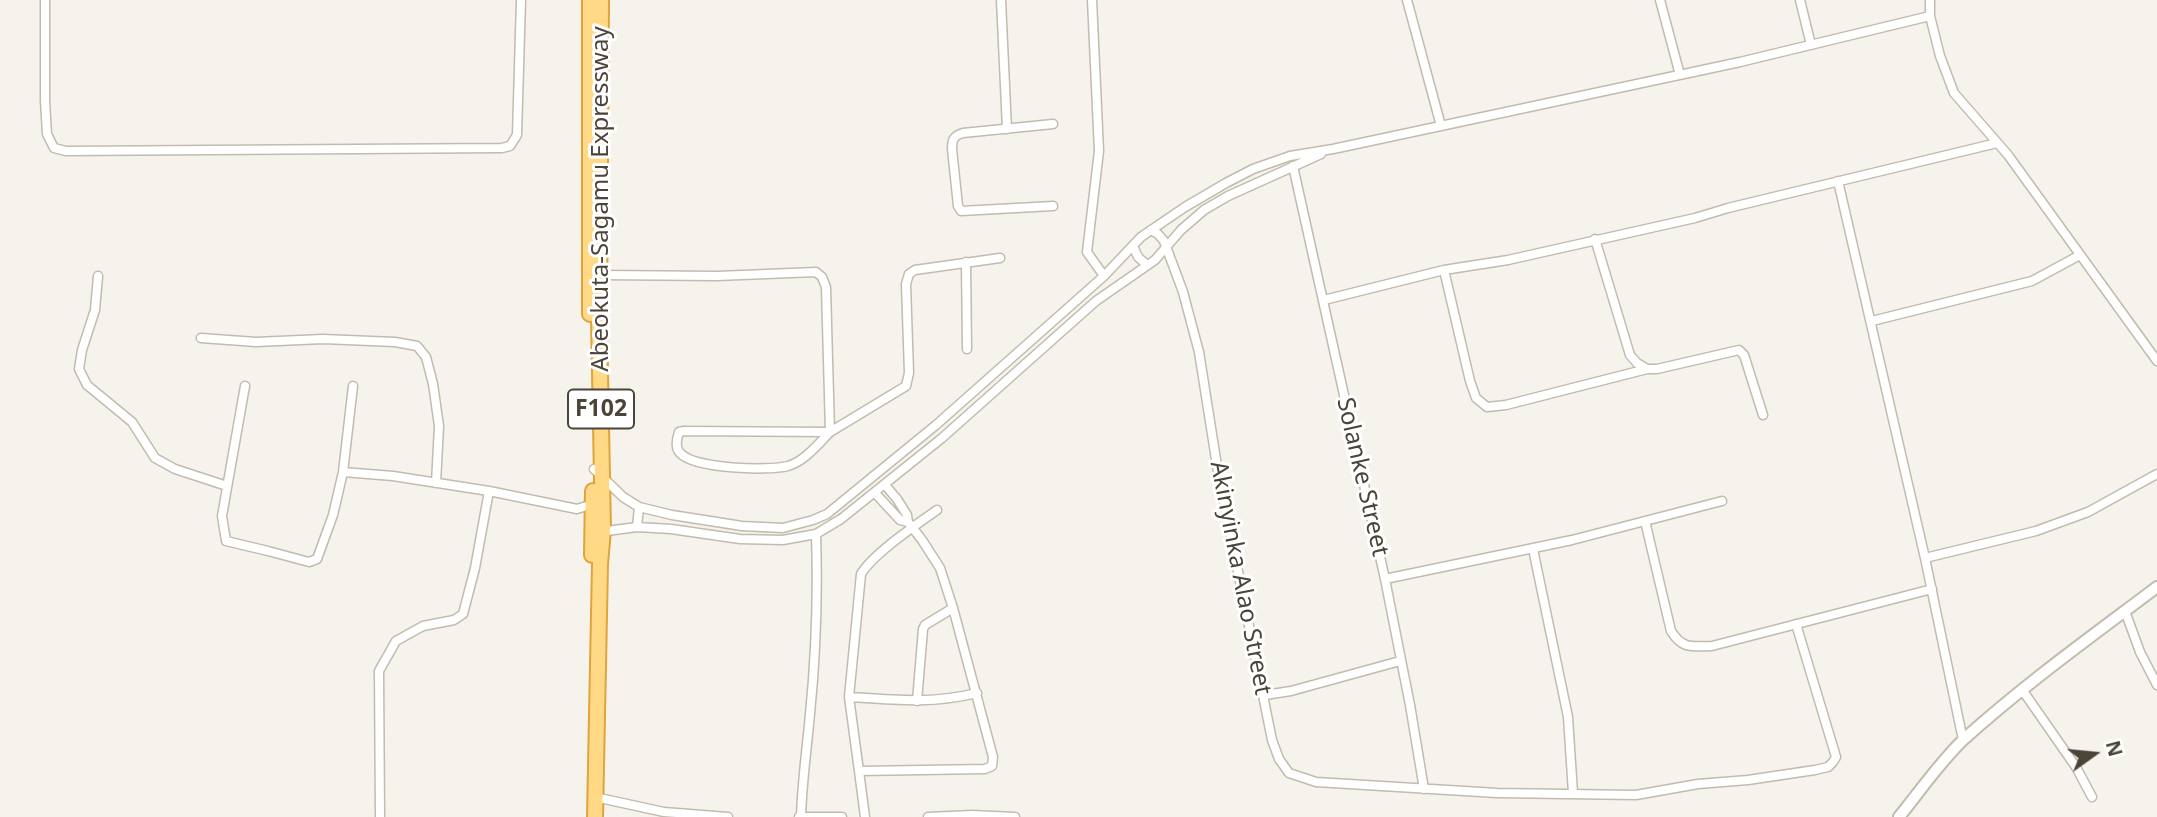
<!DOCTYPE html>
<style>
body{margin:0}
#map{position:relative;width:2157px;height:817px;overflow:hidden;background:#f6f3ec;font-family:"Noto Sans",sans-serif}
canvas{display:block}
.north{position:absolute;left:2059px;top:719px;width:70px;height:70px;-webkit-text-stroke:5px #fff;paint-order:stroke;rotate:75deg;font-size:19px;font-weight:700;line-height:28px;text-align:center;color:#4b4439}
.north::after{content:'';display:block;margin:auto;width:24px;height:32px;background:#4b4439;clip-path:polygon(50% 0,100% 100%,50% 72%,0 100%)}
</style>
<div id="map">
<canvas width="2157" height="817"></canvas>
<div class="north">N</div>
</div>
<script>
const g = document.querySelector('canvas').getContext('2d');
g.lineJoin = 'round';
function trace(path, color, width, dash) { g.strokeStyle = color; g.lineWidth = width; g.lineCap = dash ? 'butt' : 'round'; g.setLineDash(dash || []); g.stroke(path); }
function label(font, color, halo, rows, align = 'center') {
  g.font = font + ' "Noto Sans",sans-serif'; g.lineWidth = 6; g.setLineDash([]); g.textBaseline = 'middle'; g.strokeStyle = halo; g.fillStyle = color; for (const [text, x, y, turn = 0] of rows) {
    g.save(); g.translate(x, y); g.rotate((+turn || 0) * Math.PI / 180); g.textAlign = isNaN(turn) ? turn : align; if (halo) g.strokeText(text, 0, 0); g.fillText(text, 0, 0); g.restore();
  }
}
const minor = new Path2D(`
 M45,0V101L47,134L54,148L66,151L502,148L510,146L517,135L521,0
 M1001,0L1007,129
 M1092,0L1099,151L1087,252L1104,276
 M1407,0L1441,126
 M1660,0L1680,75
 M1800,0L1811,45
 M1930,0V16L1940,56L1954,93L2008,155L2157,361
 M1053,124L963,133C953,136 952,140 952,149L958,206L961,211L1053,206
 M1293,166L1385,579L1410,705L1424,789
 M1838,181L1925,558L1963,740
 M1151,230L1158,234L1164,241L1183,292L1199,352L1218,472L1272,740L1279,759L1289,773L1316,782L1497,793L1636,795L1698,784L1748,780L1815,770L1828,767L1833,762L1836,757L1796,624
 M1595,239L1630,355L1637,363L1647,369
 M1133,246L1138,257L1147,265
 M966,262L967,349
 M1444,270L1470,381L1476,398L1487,407L1506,405L1647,369H1657L1739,350L1744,355L1763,415
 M601,275L717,276L816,272L822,277L826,287L830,432C818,444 805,461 788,466C768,471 695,469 680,453C675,448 677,438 679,432L684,431L830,432L906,386L909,373L906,284L909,274L915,270L1000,258
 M98,276L95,310L82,350L79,369L87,385L132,422L155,458L175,469L227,486
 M1324,300L1444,270L1508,260L1695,218L1728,208L1997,143
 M1872,321L2032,281L2080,255
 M201,338L256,342L323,339L395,342L417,346L426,357L433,384L439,426L436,483
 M245,386L222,516L226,541L268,551L309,562L317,559L333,515L343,472L393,476L489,491L577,509L593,504
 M594,469L623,497L639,507L672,515L742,526L783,528L813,520L827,514L936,425L1104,276L1141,237L1185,207L1226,183L1253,169L1290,156L1333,149L1740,62L1930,16
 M343,472L353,386
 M875,493L900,520L908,522
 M1645,521L1671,631C1683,650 1692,646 1712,646L1932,589
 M637,527L639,507
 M599,532L637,527L671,529L740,539L783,540L816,534L841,519L942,438L1096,301L1155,260L1181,230L1204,210L1228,196L1321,154
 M1533,549L1568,717L1573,793
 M1925,558L2036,531L2088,512L2157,474
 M1385,579L1572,540L1722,501
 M2125,611L2140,652L2157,685
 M2023,691L2076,767L2092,797
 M1265,695L1291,691L1400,661
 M849,697C895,700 932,704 977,693
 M917,701L923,629L925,625L953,608
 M859,771L849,697L861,574C874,553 916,525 937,510
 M595,797L664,812L728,817
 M380,817L379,671L396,641L423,626L454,620L463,614L475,568L489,491
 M799,817H842
 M801,817C802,782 807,748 810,714C816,654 818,594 816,534
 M865,817L859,771L985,769L992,766L993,757L953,608L940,568L922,540L908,522L907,515L897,499L885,485
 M928,817L972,815L1015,817`);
const tertiary = new Path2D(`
 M1899,817C1920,791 1940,762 1964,739C2025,684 2092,636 2157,587`);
const trunk = new Path2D(`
 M590,0V314
 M592,555L593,491
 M595,817L600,564L603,530L599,320L601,0`);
const shields = [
 [601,409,66]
];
const shieldNames = [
 ["F102",601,409]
];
const streetNames = [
 ["Abeokuta-Sagamu Expressway",601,199,-90],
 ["Solanke Street",1362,477,77],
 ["Akinyinka Alao Street",1240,578,79]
];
trace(minor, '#c2bbae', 11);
trace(tertiary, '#c2bbae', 14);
trace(trunk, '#e0a43c', 18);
trace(minor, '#fff', 8);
trace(tertiary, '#fff', 10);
trace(trunk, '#ffd985', 14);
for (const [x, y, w] of shields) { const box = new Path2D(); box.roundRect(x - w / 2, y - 19.5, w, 39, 5); g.fillStyle = '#fff'; g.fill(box); trace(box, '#4b4439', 2); }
label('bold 23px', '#4b4439', null, shieldNames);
label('24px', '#4b4439', '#fff', streetNames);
</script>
